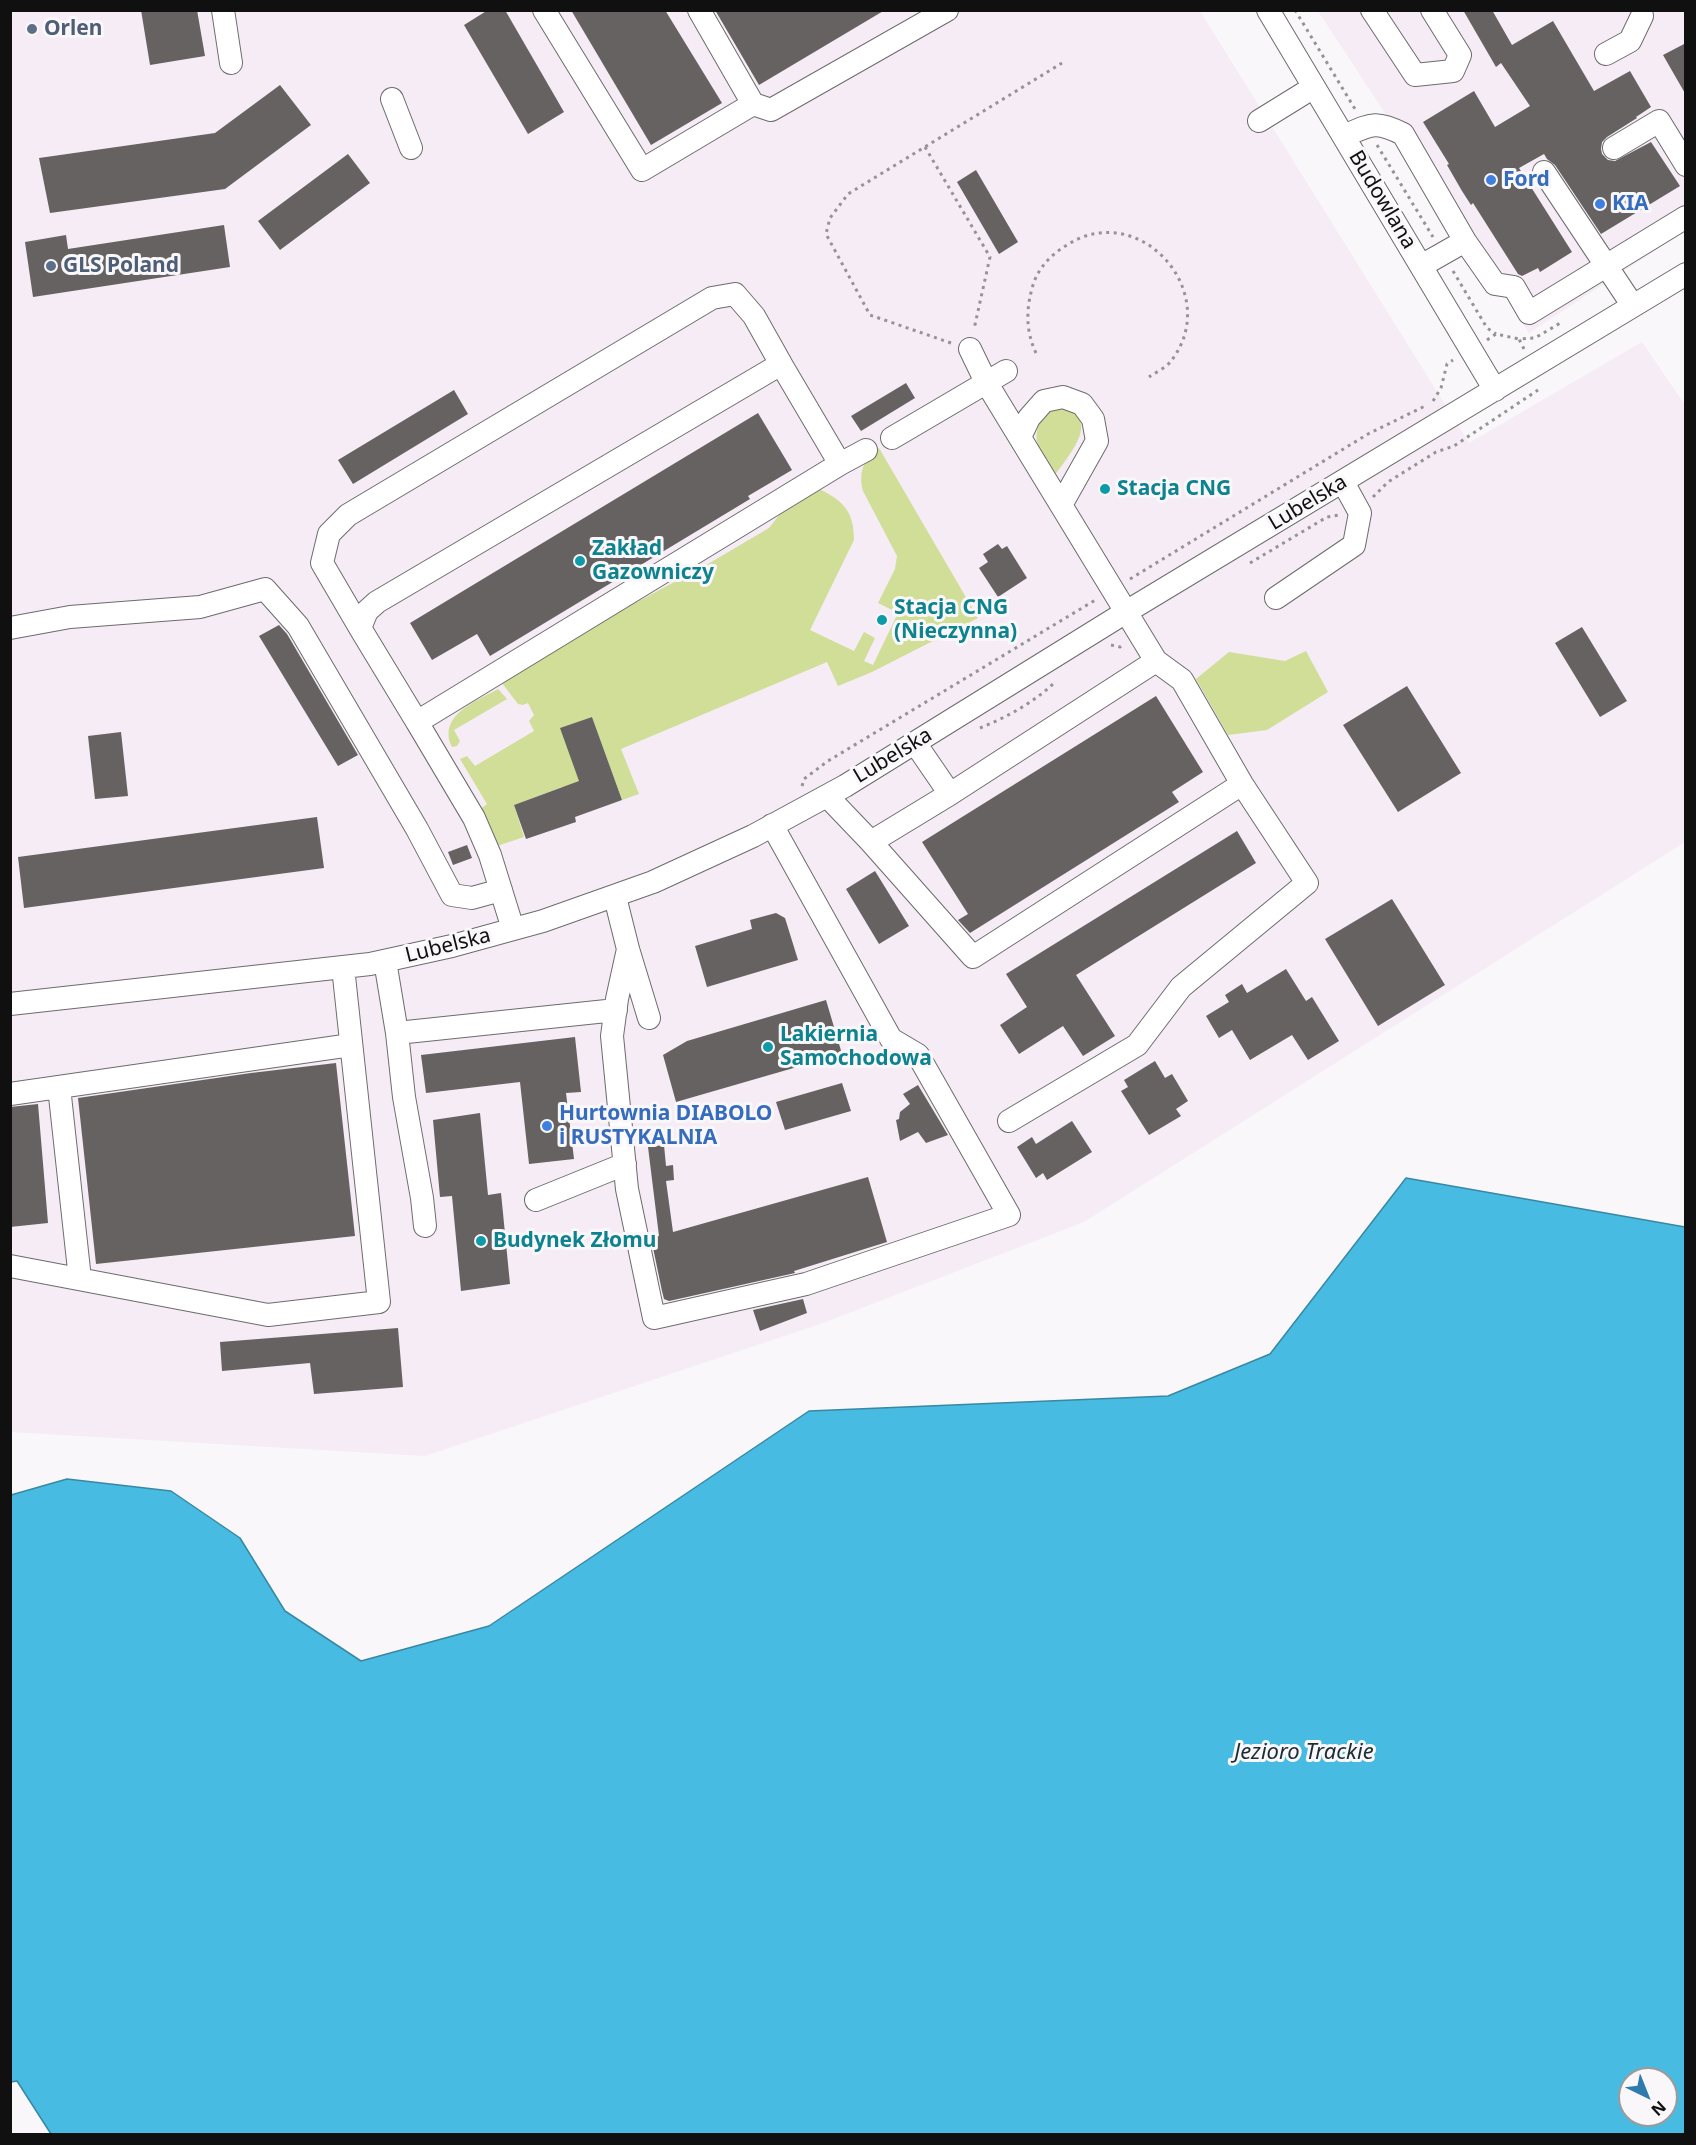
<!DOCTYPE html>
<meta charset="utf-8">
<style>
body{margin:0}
#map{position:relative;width:1696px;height:2145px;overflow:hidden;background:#f9f7f9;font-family:"Noto Sans",sans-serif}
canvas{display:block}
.frame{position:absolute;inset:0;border:12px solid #111011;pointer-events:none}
.north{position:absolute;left:1618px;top:2067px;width:60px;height:60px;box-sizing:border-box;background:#f9f7f9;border:2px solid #9c9b9c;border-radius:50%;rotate:137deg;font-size:16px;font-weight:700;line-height:24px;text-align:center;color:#111011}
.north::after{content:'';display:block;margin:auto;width:21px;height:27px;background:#2f7bae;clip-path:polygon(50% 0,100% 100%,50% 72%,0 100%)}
</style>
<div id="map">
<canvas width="1696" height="2145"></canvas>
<div class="frame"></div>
<div class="north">N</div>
</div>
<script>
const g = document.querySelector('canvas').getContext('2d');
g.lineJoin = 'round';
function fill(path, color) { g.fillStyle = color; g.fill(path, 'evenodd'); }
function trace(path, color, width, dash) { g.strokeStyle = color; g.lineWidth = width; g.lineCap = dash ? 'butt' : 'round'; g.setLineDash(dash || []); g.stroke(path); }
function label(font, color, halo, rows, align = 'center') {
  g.font = font + ' "Noto Sans",sans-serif'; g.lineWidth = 6; g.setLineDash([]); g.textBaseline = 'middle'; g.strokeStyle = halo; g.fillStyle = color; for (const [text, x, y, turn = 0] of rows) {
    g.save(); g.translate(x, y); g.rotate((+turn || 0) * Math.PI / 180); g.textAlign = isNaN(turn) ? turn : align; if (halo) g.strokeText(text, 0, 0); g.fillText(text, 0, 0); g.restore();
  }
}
const built = new Path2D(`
 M10,11H1200L1469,443L1642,342L1685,405V842L1084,1222L823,1323L425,1456L11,1432Z
 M1318,11H1685V231L1529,333Z`);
const green = new Path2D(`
 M1060,406C1103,418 1070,454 1055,475C1050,465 1042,455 1038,445C1032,428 1045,411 1060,406Z
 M879,448L978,618L872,672L838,686L827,662L621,749L639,794L622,800L592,717L561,728L581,785L562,787L514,805L524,837L494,847L479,810L487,804L460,759L467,756L475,766L534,731L529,721L534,715L528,703L523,705L518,704L498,678L634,597L637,602L708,564L769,528L785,508L819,489C844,501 854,512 854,540L810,630L854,651L864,632L875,638L864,661L873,665L898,613L878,603L895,569L897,556L863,491C858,473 864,458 879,448Z
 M1306,651L1328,692L1267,730L1228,735L1196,679L1229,652L1285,661Z
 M498,689L507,699L454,730L460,741L457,746L452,747C437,715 477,701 498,689Z`);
const water = new Path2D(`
 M1406,1178L1685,1227V2134H51L17,2081L11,2082V1495L67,1479L171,1491L240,1538L285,1611L361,1661L489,1626L809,1411L1168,1396L1270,1354ZM1630,2079H1666V2115H1630Z`);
const building = new Path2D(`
 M141,10H197L205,56L150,65Z
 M488,10H505L564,112L528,134L464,25Z
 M571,10H665L722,103L651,145Z
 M715,10H885L759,85Z
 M1463,10H1492L1512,45L1553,21L1594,91L1630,71L1651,107L1636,117L1637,118L1607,137L1602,142L1601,149L1602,154L1608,160L1615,161L1651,142L1680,186L1601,234L1555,165L1547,159L1544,154L1519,168L1572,252L1540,272L1538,268L1522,276L1518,274L1473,203L1471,205L1462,191L1447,165L1449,164L1423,122L1474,91L1495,127L1530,106L1501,63L1496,67Z
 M1686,43V95L1663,55Z
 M280,85L311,125L225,189L50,213L39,158L215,133Z
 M348,154L370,183L280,250L258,221Z
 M976,170L1018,242L999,254L957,182Z
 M224,225L230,267L33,297L25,242L66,235L68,249Z
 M906,383L915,398L861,431L851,416Z
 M454,390L468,414L353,484L338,460Z
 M758,413L792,470L748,496L750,499L490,656L477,634L432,660L410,623Z
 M998,544L1002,549L1007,546L1027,578L998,597L979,568L988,562L983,554Z
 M279,625L287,634L358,755L338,766L259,636Z
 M1582,627L1627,701L1600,717L1555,643Z
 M1407,686L1461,773L1398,812L1343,725Z
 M1156,696L1203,772L1172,792L1179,802L970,933L958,920L968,914L922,842Z
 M592,717L622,800L575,817L576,822L526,839L514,805L579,781L560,728Z
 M121,732L128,796L95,799L88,736Z
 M317,817L324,868L24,908L18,857Z
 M1237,831L1256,863L1076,975L1115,1036L1083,1056L1063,1026L1019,1054L1000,1025L1027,1007L1006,974Z
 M467,845L472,858L453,865L448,852Z
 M875,871L909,926L879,944L846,889Z
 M1392,899L1445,985L1378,1026L1325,939Z
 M776,913L785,918L798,960L707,987L695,946L752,929L750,920Z
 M1286,969L1306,1001L1312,997L1339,1041L1308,1060L1292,1035L1250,1060L1232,1030L1219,1038L1206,1016L1229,1002L1225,995L1242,984L1247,993Z
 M826,1000L842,1054L676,1102L663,1055L687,1041Z
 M575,1037L581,1092L566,1093L574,1159L529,1164L520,1082L426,1093L421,1055Z
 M1155,1061L1165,1078L1172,1074L1188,1101L1176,1109L1181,1116L1149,1135L1121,1091L1128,1087L1124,1080Z
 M336,1063L355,1236L96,1264L78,1098L251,1073Z
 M842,1083L851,1111L785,1130L776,1102Z
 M918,1085L948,1135L926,1143L918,1132L900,1141L896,1120L899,1119L900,1112L910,1104L903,1094Z
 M38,1104L48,1223L10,1227V1107Z
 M480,1113L488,1195L501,1193L510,1284L461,1291L452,1196L440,1197L433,1120Z
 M1072,1121L1092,1152L1047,1180L1043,1173L1036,1178L1017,1147L1032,1137L1036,1144Z
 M664,1145L666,1166L673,1165L674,1180L666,1181L673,1232L868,1177L887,1242L794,1271L795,1273L669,1301L664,1299L662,1291L651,1238L659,1236L648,1147Z
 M803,1299L807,1313L760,1331L753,1310Z
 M398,1328L403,1387L314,1394L310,1363L222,1371L220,1342Z`);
const path = new Path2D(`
 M1295,10L1355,109
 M1377,145L1433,237
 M925,147L990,257L974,329
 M1453,271L1487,328L1496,334
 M1487,340L1496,334L1519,339
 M951,343L870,315L826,234L830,218L848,194L1062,63
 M1524,349L1519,339L1535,338L1562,322
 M1036,353C1025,330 1026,306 1034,282C1040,266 1052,254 1067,245C1139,198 1224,293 1171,361C1166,368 1156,372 1149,377
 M1433,401L1441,388L1447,364L1453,360
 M1373,497L1388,482L1436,452L1454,446L1538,390
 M1250,563L1327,517L1339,515
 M1130,579L1368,434L1425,406
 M1111,645L1120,647L1124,644
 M980,728C1007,717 1035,702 1056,681
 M802,786L804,779L828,761L1097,599`);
const minor = new Path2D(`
 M223,10L231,63
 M544,10L642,170L753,104L771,110L947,10
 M699,10L753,104
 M1268,10L1495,390
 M1372,10L1415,75L1453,71L1460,55L1432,10
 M1606,54L1630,41L1642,16
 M392,99L411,148
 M1259,121L1314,87
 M1344,136C1371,124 1376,120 1403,134L1465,241L1495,284L1514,287L1529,313L1686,217
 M1614,148L1659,121L1686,165
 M1544,172L1633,306
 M1421,266L1465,241
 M970,349L986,382L1156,661L1182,680L1242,784L1307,883L1181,987L1137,1045L1009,1121
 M1020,437L1029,418L1044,401L1063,397L1082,404L1093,419L1097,441L1061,505
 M892,438L1006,371
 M840,464L866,450
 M1276,598L1354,545L1360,513L1343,482
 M10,628L70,617L200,607L265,589L298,626L417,829L452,895L472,898L501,890
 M360,628L322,563L329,534L348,515L712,298L735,294L754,316L781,364
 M417,722L360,628L367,611L377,602L781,364L840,464L417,722L474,818L490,855L513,929
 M915,743L950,794
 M827,796L871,842L950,794L1156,661
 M871,842L973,957L1242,784
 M615,897L628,949L649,1018
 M628,949L617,999L612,1036L627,1189L654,1318L806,1284L1009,1215L918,1055L891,1039L772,825
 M385,961L397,1033L616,1010
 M10,1004L370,964L452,946L543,921L653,882L753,836L845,786L1126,612L1686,274
 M397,1033L404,1097L422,1198L425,1226
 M59,1087L80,1279
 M10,1094L351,1045
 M536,1200L625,1164
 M10,1266L268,1315L379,1302L343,967`);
const markers = [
 [32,29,6,"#5c6f8a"],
 [1491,180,6,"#3f7fe0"],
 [1600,204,6,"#3f7fe0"],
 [51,266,6,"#5c6f8a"],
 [1105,489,6,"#0f9aa8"],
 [580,561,6,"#0f9aa8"],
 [882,620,6,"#0f9aa8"],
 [768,1047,6,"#0f9aa8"],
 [547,1126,6,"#3f7fe0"],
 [481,1241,6,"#0f9aa8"]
];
const serviceNames = [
 ["Orlen",44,29],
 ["GLS Poland",63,266]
];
const shopNames = [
 ["Ford",1503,180],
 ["KIA",1612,204],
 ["Hurtownia DIABOLO",559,1114],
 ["i RUSTYKALNIA",559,1138]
];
const streetNames = [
 ["Budowlana",1382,200,59],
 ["Lubelska",1308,503,-31],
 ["Lubelska",893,756,-31],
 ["Lubelska",448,946,-14]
];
const cultureNames = [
 ["Stacja CNG",1117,489],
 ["Zakład",592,549],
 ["Gazowniczy",592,573],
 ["Stacja CNG",894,608],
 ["(Nieczynna)",894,632],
 ["Lakiernia",780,1035],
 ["Samochodowa",780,1059],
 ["Budynek Złomu",493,1241]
];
const waterNames = [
 ["Jezioro Trackie",1304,1753]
];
fill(built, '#f5ecf5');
fill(green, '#d1de98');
fill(water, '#48bbe2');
trace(water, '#3888a3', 1.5);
fill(building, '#656261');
trace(minor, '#6e6b6d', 24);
trace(path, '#959395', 3, [3, 4.5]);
trace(minor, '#fff', 22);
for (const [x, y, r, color] of markers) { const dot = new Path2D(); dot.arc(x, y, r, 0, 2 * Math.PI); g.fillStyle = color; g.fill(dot); trace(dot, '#f9f7f9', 2); }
label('bold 21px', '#4e5e75', '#f9f7f9', serviceNames, 'left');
label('bold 21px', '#366cbe', '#f9f7f9', shopNames, 'left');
label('21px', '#111011', '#f9f7f9', streetNames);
label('bold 21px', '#0d838f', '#f9f7f9', cultureNames, 'left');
label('italic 22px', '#192d34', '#f9f7f9', waterNames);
</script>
